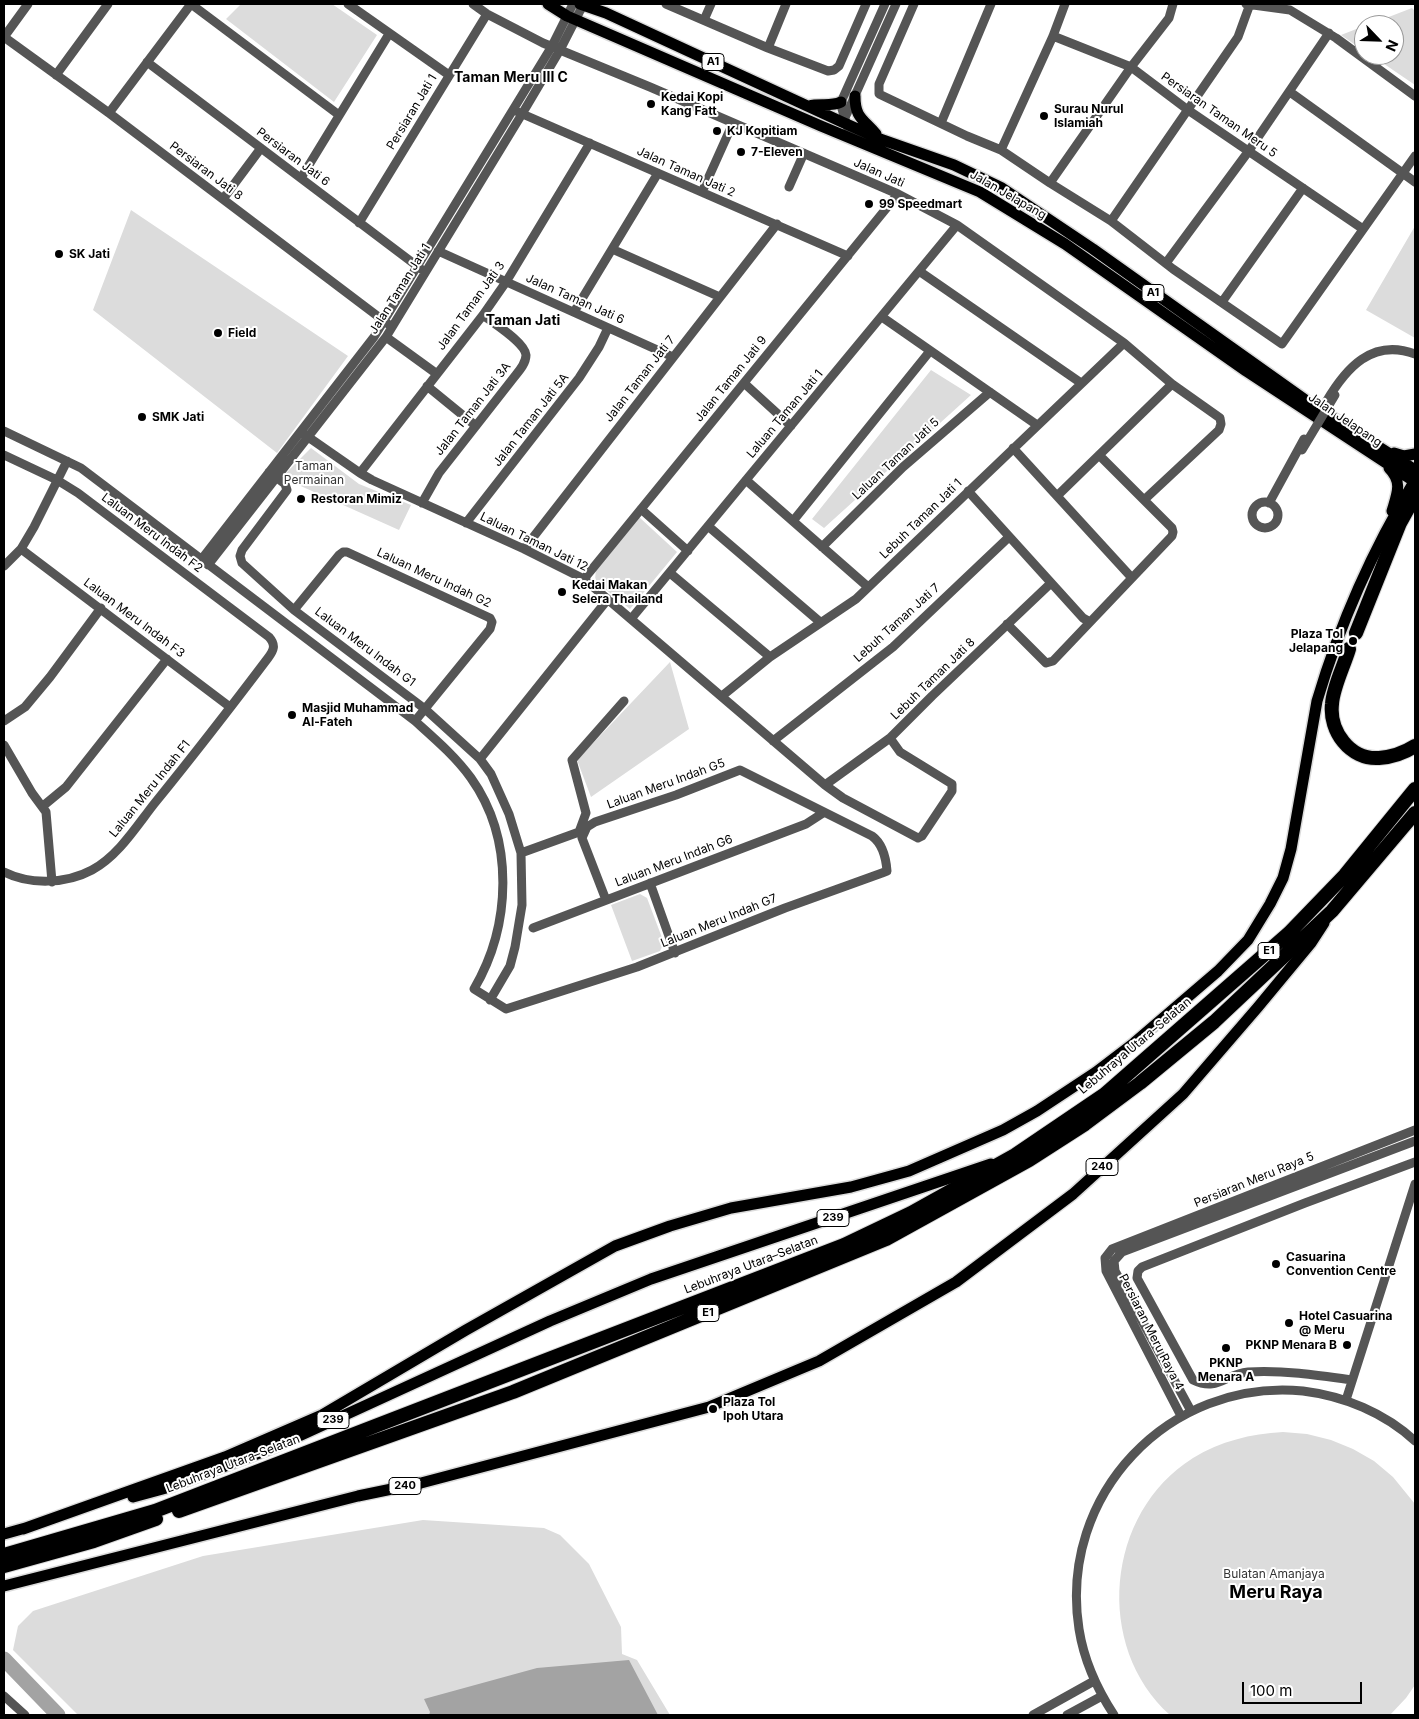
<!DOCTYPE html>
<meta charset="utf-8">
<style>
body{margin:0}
#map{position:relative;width:1419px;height:1719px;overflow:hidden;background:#fff;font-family:Inter,sans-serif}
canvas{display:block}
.frame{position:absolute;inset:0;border:5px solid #000;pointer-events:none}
.north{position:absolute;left:1354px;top:15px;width:50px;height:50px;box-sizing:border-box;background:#fff;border:1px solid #999;border-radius:50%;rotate:114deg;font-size:14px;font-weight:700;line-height:20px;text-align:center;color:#000}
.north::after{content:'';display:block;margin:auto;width:18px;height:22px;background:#000;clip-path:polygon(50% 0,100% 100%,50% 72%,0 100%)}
.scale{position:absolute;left:1242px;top:1682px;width:120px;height:22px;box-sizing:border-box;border:2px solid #000;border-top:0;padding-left:6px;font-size:15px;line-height:18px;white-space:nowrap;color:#000;-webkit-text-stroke:4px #fff;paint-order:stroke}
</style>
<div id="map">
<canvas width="1419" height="1719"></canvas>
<div class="frame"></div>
<div class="north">N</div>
<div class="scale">100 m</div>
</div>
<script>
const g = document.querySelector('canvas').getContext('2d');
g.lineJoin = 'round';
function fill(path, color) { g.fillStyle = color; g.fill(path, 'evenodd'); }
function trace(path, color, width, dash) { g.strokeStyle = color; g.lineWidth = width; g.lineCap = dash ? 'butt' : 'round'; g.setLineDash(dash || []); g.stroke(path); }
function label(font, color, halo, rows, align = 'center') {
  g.font = font + ' Inter,sans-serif'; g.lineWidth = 4; g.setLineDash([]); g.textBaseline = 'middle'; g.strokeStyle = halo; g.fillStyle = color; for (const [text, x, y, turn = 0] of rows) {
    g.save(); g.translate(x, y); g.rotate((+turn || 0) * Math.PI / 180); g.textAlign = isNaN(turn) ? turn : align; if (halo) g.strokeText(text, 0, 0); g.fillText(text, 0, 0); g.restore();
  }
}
const green = new Path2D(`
 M241,4H332L377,35L334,102L226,19Z
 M1412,8L1415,11V85L1371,55H1394V25H1368Z
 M1364,26V51L1341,35Z
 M131,210L348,356L277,453L93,310Z
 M1415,226V338L1366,310Z
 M931,370L971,395L824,528L812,519Z
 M311,448L359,484L411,505L399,530L294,483L286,473Z
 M639,517L677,552L630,609L595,581L596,567Z
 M670,662L689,729L591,797L577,760Z
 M640,894L647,898L664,943L660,951L632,961L611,905Z
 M1283,1432L1307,1434L1331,1440L1353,1449L1374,1461L1393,1477L1415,1504V1685L1406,1698L1390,1715H1170C1094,1647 1105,1513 1193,1458C1221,1441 1250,1434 1283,1432Z
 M423,1520L544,1528L560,1535L589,1564L621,1627L622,1654L637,1660L670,1715H78L13,1650L18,1626L33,1611L203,1556Z`);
const water = new Path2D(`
 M629,1660L658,1715H429L430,1712L424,1699L537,1668Z`);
const river = new Path2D(`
 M4,1659L58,1715`);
const minor = new Path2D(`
 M348,4L449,75
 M473,4L487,14L543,43L650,87L898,194L957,225L1124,343L1172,384L1220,418L1221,424L1219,430L1144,500
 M666,4L768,48L828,71L834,70L839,66L866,4
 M914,4L879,84V94L967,136L1001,150L1050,183L1111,221L1173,269L1282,344L1415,156
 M1246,4L1290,10L1336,38L1415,96
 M704,20L711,4
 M1053,36L1131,67L1188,110L1363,229
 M4,37L109,113L388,324
 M4,37L28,4
 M768,48L786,4
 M147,62L421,269
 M56,75L108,4
 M1290,92L1415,182
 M518,112L848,256
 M109,113L191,4L339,115
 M844,120L896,4
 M941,123L991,4
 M862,138L850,132L848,129L842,109L841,102L885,4
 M1001,150L1053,36L1065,4
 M301,178L389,34
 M1050,183L1131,67L1169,18L1173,4
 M789,187L804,153
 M702,192L733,123
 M223,199L261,148
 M1111,221L1238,37L1250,4
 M359,223L487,14
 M612,249L720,297
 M438,251L673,357
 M1166,263L1248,152L1329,33
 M919,271L1081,383
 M1222,302L1303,188
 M574,312L658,173
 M882,317L1037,425
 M386,337L437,374
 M744,383L791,426
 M427,386L476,426
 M1326,402C1346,368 1372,338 1415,354
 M4,431L81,468L415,721C435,739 455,756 471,778C515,840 511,926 474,989L506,1009L637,967L785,908L882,873L887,871C886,858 883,844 872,836L740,770L676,795L595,822L587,827L582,838L606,900
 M301,432L360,473L372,480L524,549L584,579L825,785L843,798L918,838L922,836L952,791V784L900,752L890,738
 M1013,448L1132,578
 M4,455L57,480L78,493L269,637C276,645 274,650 268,658C231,707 193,756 154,804C136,827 118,856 92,870C66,884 30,885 4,872
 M269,472L285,484L287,490L242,550L240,556L242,563L294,610L425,709L480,759L491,774L509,814L521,853L522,905L515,947L510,966L490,1000
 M360,473L483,315L506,282L590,143
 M746,480L868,587
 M968,491L1083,618L1090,622
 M1057,496L1172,384
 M1252 515a13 13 0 1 1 26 0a13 13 0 1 1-26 0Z
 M422,503L439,473L515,376C520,370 526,363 526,355C525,342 493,323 483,315
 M1269,503L1304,439
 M641,509L688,551
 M793,521L930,351
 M466,523L579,378L599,347L608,328
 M708,526L820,622
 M822,547L903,467L990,392
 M21,549L230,707
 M524,549L777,224
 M201,560L374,337L552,46L573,4
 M208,565L386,337L522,114L560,50L583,5
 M4,566L21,549L34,527L67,461
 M670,573L770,657
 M584,579L898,194
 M294,610L339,555L343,552H347L490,618L492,622L490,629L415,721
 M631,619L957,225
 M1007,624L1046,663L1053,661L1172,536L1173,532L1172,528L1099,455
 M722,696L770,657L856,599L1124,343
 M4,721L25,707L50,677L101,608
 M773,741L893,647L1009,537
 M4,745L32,793L46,812L52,882
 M480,759L608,599
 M825,785L890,738L932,696L1051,583
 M43,806L66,787L167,659
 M521,853L579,832L586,813L572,760L624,701
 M650,883L675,953
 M533,928L806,824L823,813
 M1105,1258L1112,1249L1415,1130
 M1105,1258L1106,1271L1181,1416
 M1114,1261L1122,1252L1415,1141
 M1114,1261L1115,1271L1191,1411
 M1352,1380C1317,1375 1283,1370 1248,1372C1225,1374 1218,1392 1193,1380L1137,1278L1138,1271L1142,1267L1305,1203L1415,1162
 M1346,1400L1415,1184
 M4,1696L25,1715
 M1033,1715L1094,1681
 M1067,1715L1102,1696
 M1114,1715C1097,1689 1084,1661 1079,1629C1058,1495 1169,1378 1303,1391C1344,1396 1385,1413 1415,1441`);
const major = new Path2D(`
 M548,4L567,16L821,126L980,192L1065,244L1246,371L1415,482
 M580,4L606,13L842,122L880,139L954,165L1002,188L1093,249L1311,404L1415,470
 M855,96C855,119 864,119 876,134
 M809,106C820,103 831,107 841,102
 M1394,453L1404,456L1415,454
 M1389,468C1403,482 1397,494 1392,511
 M133,1497L170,1487L275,1447L550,1321L651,1279L991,1164
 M23,1529L225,1457L322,1415L466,1330L615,1246L670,1226L731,1208L851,1187L909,1171L1003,1130L1037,1111L1096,1072L1134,1043L1218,971L1248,940L1270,904L1283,878L1291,849L1317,701C1340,623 1373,549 1415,480
 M4,1534L29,1527
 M4,1586L358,1496L421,1483L709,1407L819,1361L956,1282L1073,1194L1183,1094L1258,1007L1311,943L1324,923`);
const highway = new Path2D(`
 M1356,633L1400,523L1415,496
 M1349,649C1344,666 1333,687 1332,704C1329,731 1350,760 1379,758C1392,757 1404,753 1415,746
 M179,1511L513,1392L886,1239L1029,1160L1085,1124L1140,1083L1214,1022L1332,911L1415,813
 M4,1555L155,1511L844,1245L911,1213L1015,1155L1105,1094L1289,933L1345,875L1415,789
 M4,1566L94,1541L156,1519`);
const minorBridge = new Path2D(`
 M1302,450L1335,395`);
const markers = [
 [651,104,5,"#000"],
 [1044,116,5,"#000"],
 [717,131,5,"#000"],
 [741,152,5,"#000"],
 [869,204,5,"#000"],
 [59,254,5,"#000"],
 [218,333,5,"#000"],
 [142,417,5,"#000"],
 [301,499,5,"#000"],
 [562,592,5,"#000"],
 [1353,641,5,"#000"],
 [292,715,5,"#000"],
 [1276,1264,5,"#000"],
 [1289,1323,5,"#000"],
 [1347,1345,5,"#000"],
 [1226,1348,5,"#000"],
 [713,1409,5,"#000"]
];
const shields = [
 [713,62,22],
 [1153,293,22],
 [1269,951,22],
 [1102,1167,32],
 [833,1218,32],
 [708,1313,22],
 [333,1420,32],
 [405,1486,32]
];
const shieldNames = [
 ["A1",713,62],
 ["A1",1153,293],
 ["E1",1269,951],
 ["240",1102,1167],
 ["239",833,1218],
 ["E1",708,1313],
 ["239",333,1420],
 ["240",405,1486]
];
const poiNames = [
 ["Kedai Kopi",661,97],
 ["Kang Fatt",661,111],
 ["Surau Nurul",1054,109],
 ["Islamiah",1054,123],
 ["KJ Kopitiam",727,131],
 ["7-Eleven",751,152],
 ["99 Speedmart",879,204],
 ["SK Jati",69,254],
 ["Field",228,333],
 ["SMK Jati",152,417],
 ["Restoran Mimiz",311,499],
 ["Kedai Makan",572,585],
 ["Selera Thailand",572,599],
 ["Plaza Tol",1343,634,"right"],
 ["Jelapang",1343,648,"right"],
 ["Masjid Muhammad",302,708],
 ["Al-Fateh",302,722],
 ["Casuarina",1286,1257],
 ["Convention Centre",1286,1271],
 ["Hotel Casuarina",1299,1316],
 ["@ Meru",1299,1330],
 ["PKNP Menara B",1337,1345,"right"],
 ["PKNP",1226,1363,"center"],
 ["Menara A",1226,1377,"center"],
 ["Plaza Tol",723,1402],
 ["Ipoh Utara",723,1416]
];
const streetNames = [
 ["Persiaran Jati 1",412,112,-59],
 ["Persiaran Taman Meru 5",1219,115,35],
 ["Persiaran Jati 6",293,157,37],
 ["Persiaran Jati 8",206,171,37],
 ["Jalan Taman Jati 2",686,172,24],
 ["Jalan Jati",879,173,24],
 ["Jalan Jelapang",1008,195,30],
 ["Jalan Taman Jati 1",400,289,-58],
 ["Jalan Taman Jati 6",575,299,24],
 ["Jalan Taman Jati 3",471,306,-54],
 ["Jalan Taman Jati 7",640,379,-52],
 ["Jalan Taman Jati 9",731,379,-51],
 ["Jalan Taman Jati 3A",473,409,-52],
 ["Laluan Taman Jati 1",785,414,-50],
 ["Jalan Taman Jati 5A",531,420,-52],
 ["Jalan Jelapang",1345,420,34],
 ["Laluan Taman Jati 5",896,459,-43],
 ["Lebuh Taman Jati 1",921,519,-44],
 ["Laluan Meru Indah F2",152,533,37],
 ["Laluan Taman Jati 12",534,542,26],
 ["Laluan Meru Indah G2",434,578,25],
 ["Laluan Meru Indah F3",134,618,37],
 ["Lebuh Taman Jati 7",897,623,-42],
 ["Laluan Meru Indah G1",365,647,37],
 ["Lebuh Taman Jati 8",933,679,-44],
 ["Laluan Meru Indah G5",666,784,-20],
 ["Laluan Meru Indah F1",150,789,-51],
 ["Laluan Meru Indah G6",674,861,-21],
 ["Laluan Meru Indah G7",719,921,-22],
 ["Lebuhraya Utara–Selatan",1135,1046,-40],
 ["Persiaran Meru Raya 5",1254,1180,-22],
 ["Lebuhraya Utara–Selatan",751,1265,-21],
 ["Persiaran Meru Raya 4",1151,1332,63],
 ["Lebuhraya Utara–Selatan",233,1464,-21]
];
const parkNames = [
 ["Taman",314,466],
 ["Permainan",314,480],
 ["Bulatan Amanjaya",1274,1574]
];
const neighbourhoodNames = [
 ["Taman Meru III C",511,78],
 ["Taman Jati",523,321]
];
const districtNames = [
 ["Meru Raya",1276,1593]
];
fill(green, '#dcdcdc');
fill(water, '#a3a3a3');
trace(river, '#a3a3a3', 15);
trace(major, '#dbdbdb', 14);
trace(highway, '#dbdbdb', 16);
trace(minor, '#555', 9);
trace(major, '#000', 11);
trace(highway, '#000', 14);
trace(minorBridge, '#555', 9);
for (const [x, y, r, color] of markers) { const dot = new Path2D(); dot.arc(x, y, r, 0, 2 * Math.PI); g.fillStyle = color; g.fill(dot); trace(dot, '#fff', 2); }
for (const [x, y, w] of shields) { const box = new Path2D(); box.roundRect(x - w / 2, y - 8.5, w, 17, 4); g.fillStyle = '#fff'; g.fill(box); trace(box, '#000', 1); }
label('bold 11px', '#000', null, shieldNames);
label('bold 12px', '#000', '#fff', poiNames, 'left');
label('12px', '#000', '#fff', streetNames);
label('12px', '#333', '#fff', parkNames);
label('bold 14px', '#000', '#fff', neighbourhoodNames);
label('bold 18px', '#000', '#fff', districtNames);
</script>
